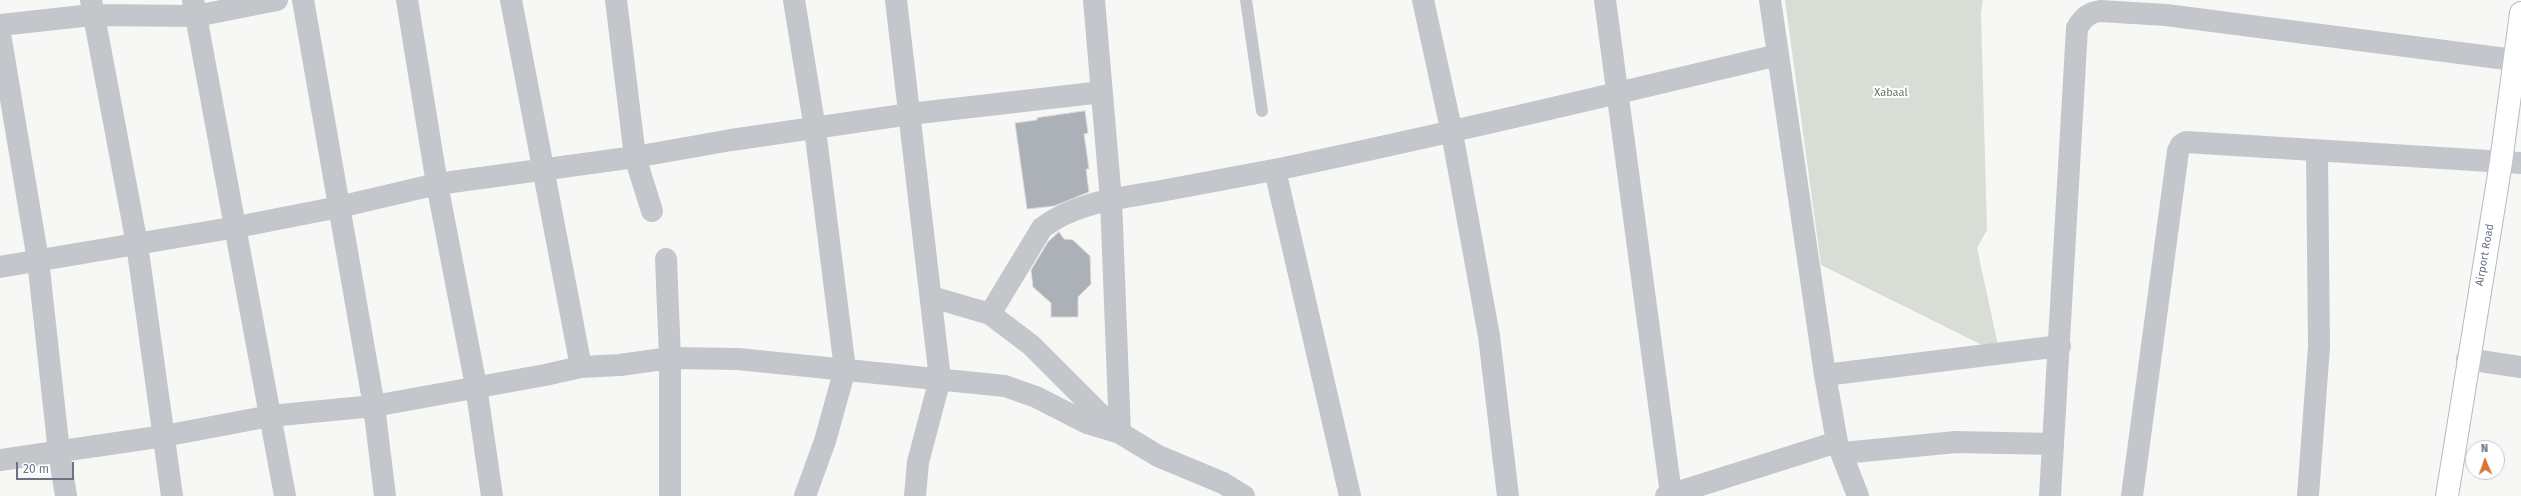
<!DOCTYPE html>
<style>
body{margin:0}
#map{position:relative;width:2521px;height:496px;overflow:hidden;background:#f7f8f5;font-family:"Fira Sans",sans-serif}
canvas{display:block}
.north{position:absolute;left:2465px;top:440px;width:40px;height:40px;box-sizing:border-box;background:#fff;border:1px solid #c3c7ce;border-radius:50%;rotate:358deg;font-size:11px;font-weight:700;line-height:16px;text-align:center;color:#697484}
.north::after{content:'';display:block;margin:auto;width:14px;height:18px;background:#d87435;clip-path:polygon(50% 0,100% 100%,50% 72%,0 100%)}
.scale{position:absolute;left:16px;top:462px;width:58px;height:18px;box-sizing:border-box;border:2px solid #697484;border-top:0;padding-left:5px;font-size:12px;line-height:14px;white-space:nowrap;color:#697484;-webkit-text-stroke:3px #fff;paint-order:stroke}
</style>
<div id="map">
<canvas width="2521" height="496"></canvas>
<div class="north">N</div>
<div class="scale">20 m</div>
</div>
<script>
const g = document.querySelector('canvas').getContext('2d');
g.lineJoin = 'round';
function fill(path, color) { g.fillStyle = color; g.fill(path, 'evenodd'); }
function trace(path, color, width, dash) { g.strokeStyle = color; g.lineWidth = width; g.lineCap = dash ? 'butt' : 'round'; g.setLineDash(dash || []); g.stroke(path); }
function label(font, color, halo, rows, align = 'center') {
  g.font = font + ' "Fira Sans",sans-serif'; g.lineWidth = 4; g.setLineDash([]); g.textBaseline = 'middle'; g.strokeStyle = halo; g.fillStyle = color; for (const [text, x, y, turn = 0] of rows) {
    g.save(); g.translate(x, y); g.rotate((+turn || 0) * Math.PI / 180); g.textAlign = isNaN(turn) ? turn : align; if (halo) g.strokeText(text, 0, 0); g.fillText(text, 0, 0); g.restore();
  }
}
const green = new Path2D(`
 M1785,0H1983L1981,13L1987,230L1977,248L2000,354L1821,265Z`);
const building = new Path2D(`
 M1085,111L1088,133L1084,134L1089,169H1086L1089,192L1054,206L1027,209L1015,123L1037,120V118Z
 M1059,232L1064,239L1073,240L1090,256L1091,284L1078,297V317H1051V303L1033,287L1031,270L1048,242Z`);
const service = new Path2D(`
 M1246,0L1262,111`);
const minor = new Path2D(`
 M91,0L137,244L172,496
 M193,0L285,496
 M303,0L374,406L385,496
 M407,0L437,184L476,386L492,496
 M511,0L581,367
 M616,0L635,157L652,211
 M794,0L815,129L845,369L825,441L805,496
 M896,0L940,379L918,462L915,496
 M1094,0L1111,200L1120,433
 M1423,0L1452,133L1489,336L1508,496
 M1605,0L1671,494
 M1770,0L1825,375L1837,442L1858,496
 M0,25L92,15L196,16L277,0
 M0,34L38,260L59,452L66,496
 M1275,170L1350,496
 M666,259L670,358V496
 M0,267L237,227L339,207L437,184L635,157L731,140L910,114L1102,92
 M932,297L990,314L1031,345L1117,431
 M990,314L1042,228C1075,202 1121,198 1161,191C1202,183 1243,176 1284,168C1450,133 1614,94 1778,55
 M2467,359L2521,367
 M1825,375L2060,346
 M1843,453L1956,442L2053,444
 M0,460L164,436L270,416L374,406L545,375L581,367L620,365L670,358L738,359L1005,386L1036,397L1087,423L1120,433L1158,456L1223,483L1244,496
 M1666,496L1837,442
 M2050,496L2077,28C2083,18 2088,13 2100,11L2166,15L2514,60
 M2132,496L2178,151L2181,145L2186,142L2521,163
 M2308,496L2319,347L2317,151`);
const secondary = new Path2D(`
 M2447,496L2501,162L2521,13`);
const parkNames = [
 ["Xabaal",1891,93]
];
const streetNames = [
 ["Airport Road",2485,255,-80]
];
fill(green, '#d8ded6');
fill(building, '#acb1b8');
trace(building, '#d9d9d7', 1);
trace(secondary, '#b6b9be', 24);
trace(service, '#c3c6ca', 12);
trace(minor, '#c3c6ca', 22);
trace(secondary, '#fff', 22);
label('11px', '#647763', '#fff', parkNames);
label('11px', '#697484', '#fff', streetNames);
</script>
